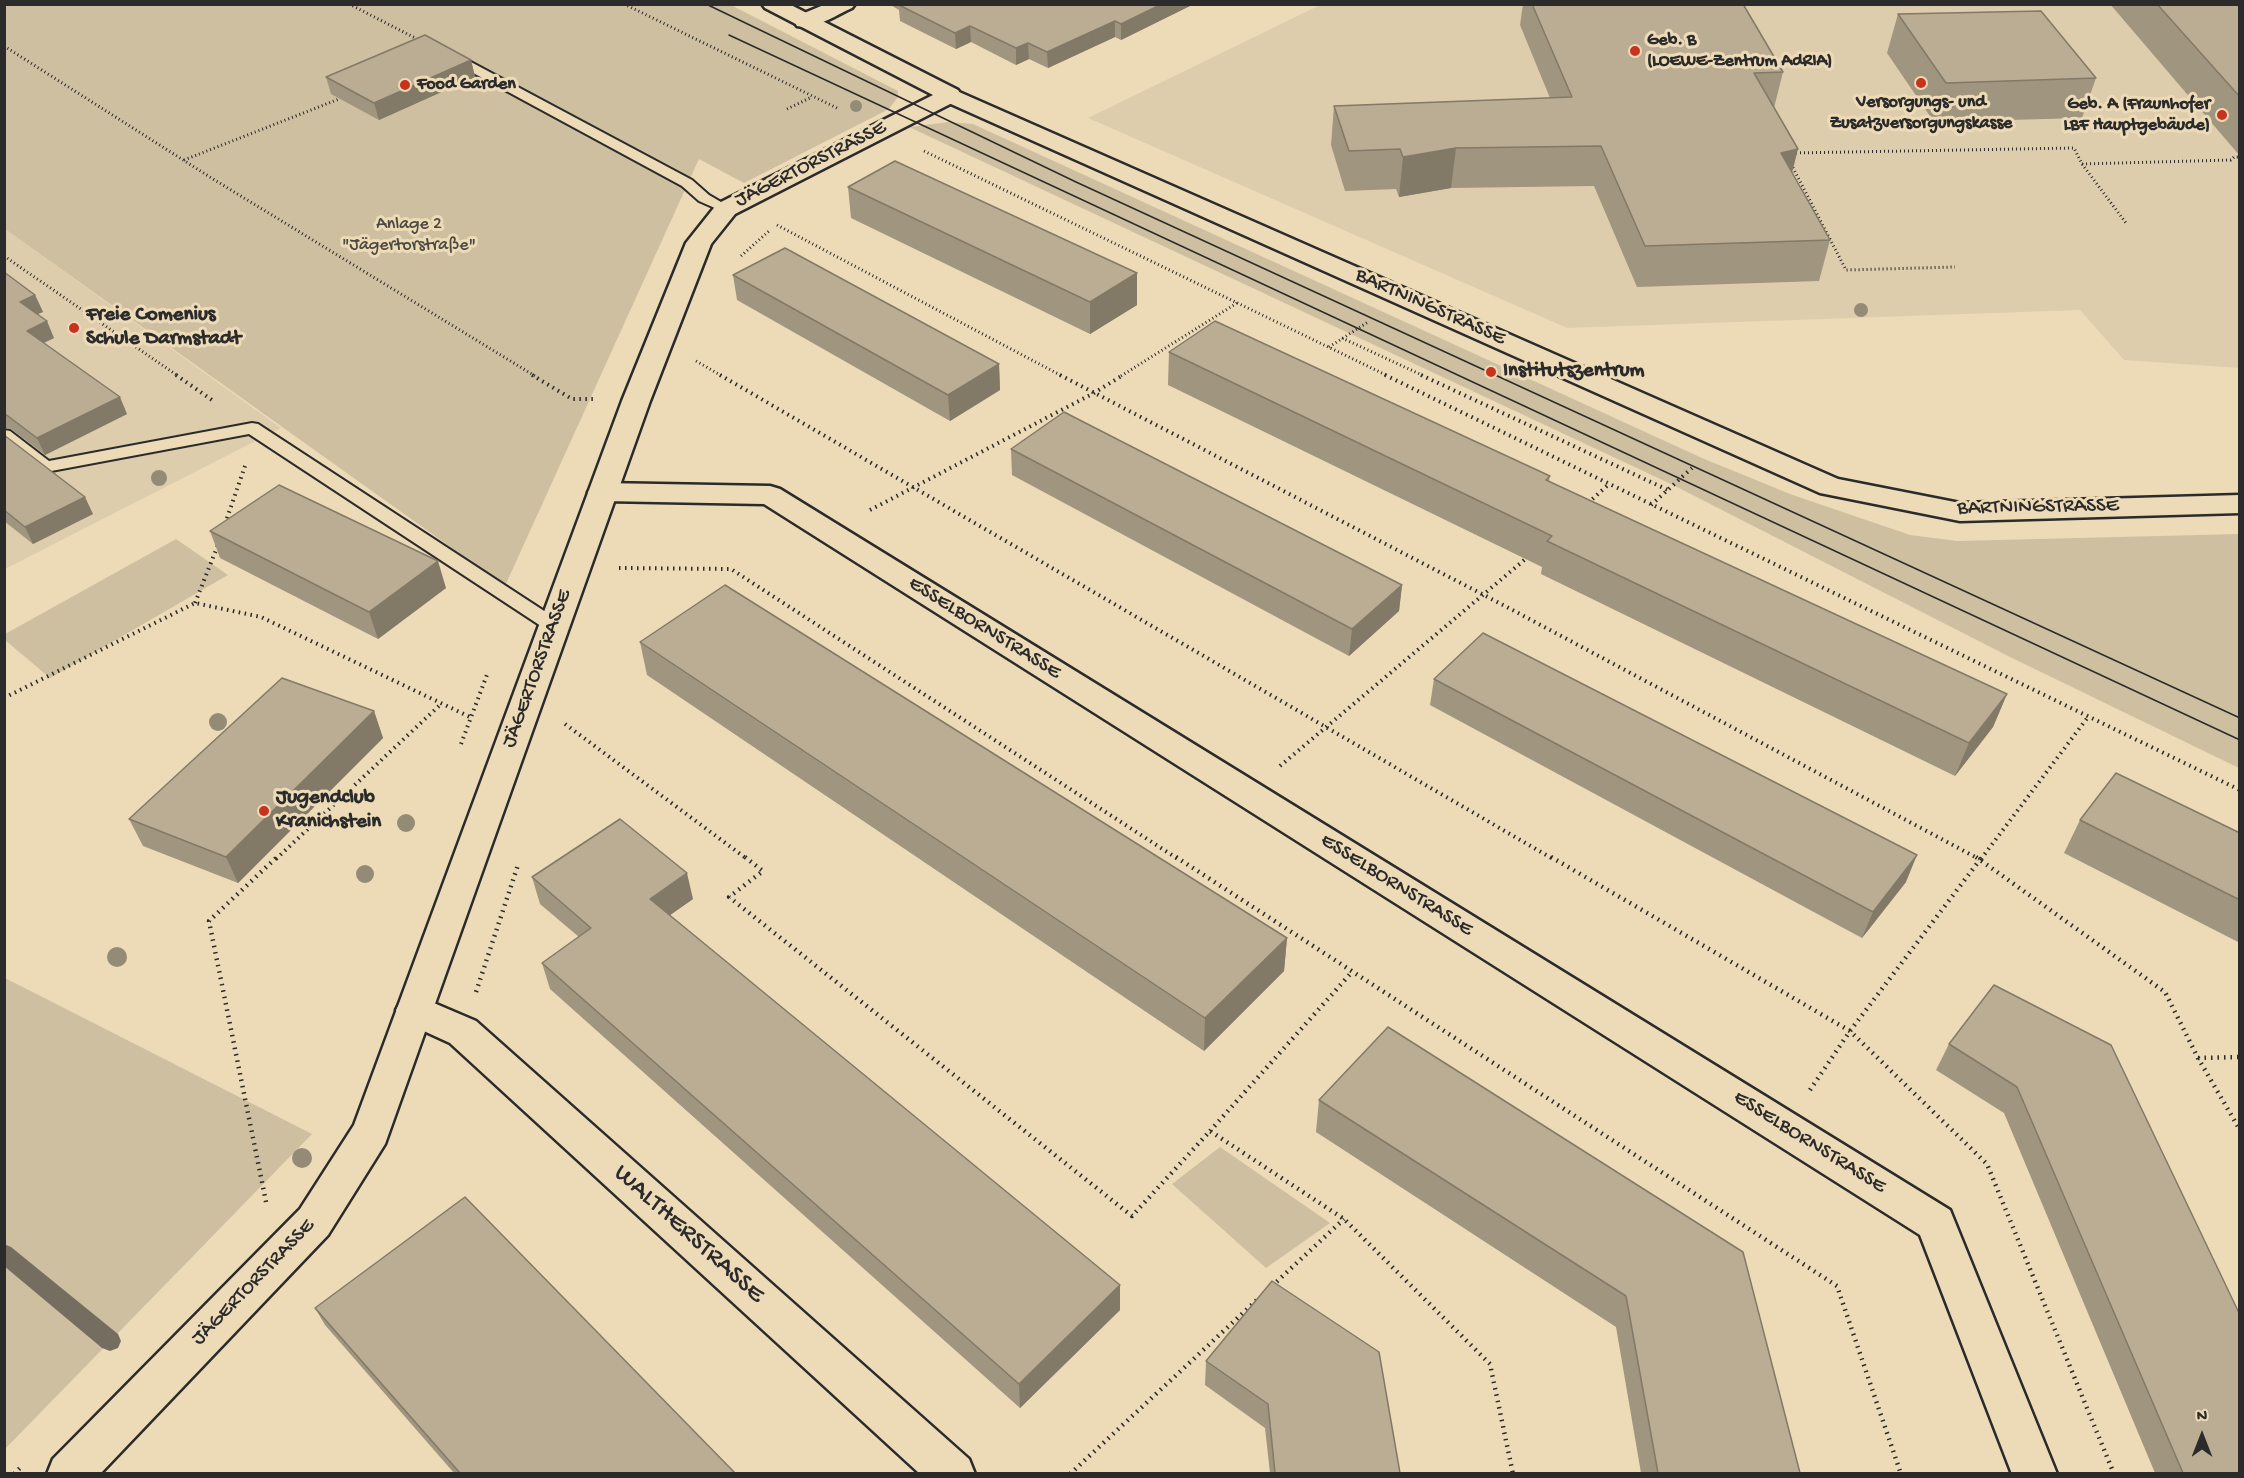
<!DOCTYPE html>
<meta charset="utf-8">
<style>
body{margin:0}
#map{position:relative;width:2244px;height:1478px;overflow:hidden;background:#eddbb8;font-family:"Gochi Hand",sans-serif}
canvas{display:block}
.frame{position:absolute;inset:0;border:6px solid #2b2b2b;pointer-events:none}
.north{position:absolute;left:2172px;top:1406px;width:60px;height:60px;-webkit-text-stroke:4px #eddbb8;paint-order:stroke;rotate:0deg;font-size:16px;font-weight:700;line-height:24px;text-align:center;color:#2b2b2b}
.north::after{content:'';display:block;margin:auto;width:21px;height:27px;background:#2b2b2b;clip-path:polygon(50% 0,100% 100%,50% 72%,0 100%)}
</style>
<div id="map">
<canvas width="2244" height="1478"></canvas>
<div class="frame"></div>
<div class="north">N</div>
</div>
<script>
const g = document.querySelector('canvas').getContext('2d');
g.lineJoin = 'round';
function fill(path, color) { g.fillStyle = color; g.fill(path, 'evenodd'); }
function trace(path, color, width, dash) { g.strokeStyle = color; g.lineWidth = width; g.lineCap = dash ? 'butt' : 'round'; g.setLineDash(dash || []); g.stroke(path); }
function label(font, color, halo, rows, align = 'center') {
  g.font = font + ' "Gochi Hand",sans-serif'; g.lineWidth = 6; g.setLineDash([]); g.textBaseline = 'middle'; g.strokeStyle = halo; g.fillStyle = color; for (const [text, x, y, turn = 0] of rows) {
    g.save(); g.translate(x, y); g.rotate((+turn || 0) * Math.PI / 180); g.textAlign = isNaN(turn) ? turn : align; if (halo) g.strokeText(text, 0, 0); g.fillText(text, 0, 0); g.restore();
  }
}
const built = new Path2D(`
 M1320,5H2239V368L2124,360L2080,310L1567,328L1088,118Z
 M5,229L281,428L5,569Z`);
const green = new Path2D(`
 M5,5H731L898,91V97L889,109L744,183L699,159L505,586L5,229Z
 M949,122L973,124L1702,458L1790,494L1910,535L1957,541L2239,534V768L2010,657L1673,485L909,127Z
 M176,539L228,575L50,678L5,640V634Z
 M5,978L312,1134L5,1449Z
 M1220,1147L1330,1223L1266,1268L1172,1184Z`);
const stream = new Path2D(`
 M4,1244L11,1247L118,1334L121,1341L118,1348L110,1351L102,1348L4,1266Z`);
const pathFar2 = new Path2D(`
 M349,4L421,41
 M624,4L839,109
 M4,46L213,179L535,376
 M787,109L812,97
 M924,151L1388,376
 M1792,153L2074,148L2082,164L2231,160L2234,157H2240
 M184,160L339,99
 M1791,164L1846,270L1955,267
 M2082,164L2126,223
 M777,225L1062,376
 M4,256L178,376
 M741,256L769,231
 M1342,338L1424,376
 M1329,347L1368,322
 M696,361L722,376
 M1121,376L1237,303`);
const pathFar1 = new Path2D(`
 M176,375L212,400
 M532,375L572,399H593
 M720,375L1553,859
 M1060,375L1505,606L1979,859
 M1385,375L2240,790
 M1421,375L1668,490
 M1588,503L1609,484
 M1651,505L1692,468
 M870,510L1094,393L1123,375
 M225,524L245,466
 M619,568L731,569L1178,859
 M195,603L218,545
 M4,698L195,603L261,617L470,717
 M565,724L747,859
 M461,744L488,672
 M1280,766L1529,556
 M276,859L441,704
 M1981,859L2088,717`);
const path = new Path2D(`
 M745,857L763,871L729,897L1132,1216L1210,1131L1344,1219L1490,1364L1513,1474
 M1176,857L1837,1286L1901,1474
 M1551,857L1850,1031L1987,1164L2114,1474
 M1976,857L2165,992L2198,1058L2240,1130
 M476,992L518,865
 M2198,1058L2240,1057
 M1810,1090L1850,1031L1982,857
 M1210,1131L1352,972
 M266,1202L209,921L277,857
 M1272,1286L1344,1219
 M14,1474L22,1466
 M1070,1474L1258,1299`);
const service = new Path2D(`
 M469,61L692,180L709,195L733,209L726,213L699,201L682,186L464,68L462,65Z
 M252,423L258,424L561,622L563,626L561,630L554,632L547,630L249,434L46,472L40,471L4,443V430L10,431L49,461Z`);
const minor = new Path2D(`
 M826,4H855L852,8C836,15 815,30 797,26L794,21L797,16Z
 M950,88L1838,479L1960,503L2240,495V513L1960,521L1820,493L942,100L939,95L942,90Z
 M603,483L770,486L780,489L1950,1210L2057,1474H2012L1920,1235L764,504L603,501L593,498L588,492L593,486Z
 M415,995L476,1021L969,1459L975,1474H920L450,1043L402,1021L396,1010L402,999Z`);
const tertiary = new Path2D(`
 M762,4H789L958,90L961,95L958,100L735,214L711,244L650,401L385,1144L328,1235L100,1474H47L53,1459L300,1209L354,1125L622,401L686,243L717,204L933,95L765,8Z`);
const tram = new Path2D(`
 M706,4L1076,182L2240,718
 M729,35L2240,740`);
const trees = [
 [856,106,6],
 [1861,310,7],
 [159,478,8],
 [218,722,9],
 [406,823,9],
 [365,874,9],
 [117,957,10],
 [302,1158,10]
];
const wall = new Path2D(`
 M889,4H1194L1121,40L1115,37L1048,68L1029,59L1016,65L971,42L956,49L900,21L899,10Z
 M1523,4H1743L1783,72L1774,108L1792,173L1830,240L1819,281L1637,287L1594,186L1451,188L1399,197L1396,189L1345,191L1331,145L1334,106L1550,98L1520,25Z
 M2110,4H2240V156Z
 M1898,14L2096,78L2082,118L1934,122L1887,53Z
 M471,60L475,77L379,120L331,94L326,77Z
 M848,187L1137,305L1090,334L851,218Z
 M4,272L35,295L43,312L37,314L54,338L44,343L127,414L45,455L11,429L4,428Z
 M733,275L999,364L1000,390L950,421L737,300Z
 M1169,352L1550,476L1549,481L2007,694L1993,727L1955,776L1541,574L1542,567L1168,385Z
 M4,435L93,514L33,544L4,521Z
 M1011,449L1402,585L1399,611L1349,656L1012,475Z
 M210,531L446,588L378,639L220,558Z
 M640,642L1287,938L1284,971L1204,1051L647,675Z
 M1434,679L1906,882L1862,938L1430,705Z
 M374,711L383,738L238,883L143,846L129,819Z
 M2080,820L2240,833V943L2064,853Z
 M532,877L693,899L670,915L1120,1285V1310L1020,1408L550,989L542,963L579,937L540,904Z
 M1994,985L2240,1473H2155L2004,1113L1936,1070L1949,1044Z
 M1388,1027L1800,1473H1641L1616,1327L1316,1132L1319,1100Z
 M315,1308L735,1473H454L325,1325Z
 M1206,1361L1400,1473H1270L1265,1428L1205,1385Z`);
const shadedWall = new Path2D(`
 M1162,4H1194L1121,40V24Z
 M1115,21V37L1048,68L1047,52Z
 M970,26L971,42L956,49L955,33Z
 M1028,43L1029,59L1016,65V48Z
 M471,60L475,77L379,120L374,103Z
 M1456,148L1451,188L1399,197L1403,157Z
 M1798,149L1788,189L1781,153Z
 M1137,273V305L1090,334V302Z
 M35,295L43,312L28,318L20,302Z
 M47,321L54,338L34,347L27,331Z
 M999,364L1000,390L950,421L948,395Z
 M120,397L127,414L45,455L37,438Z
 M85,497L93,514L33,544L25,527Z
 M438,561L446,588L378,639L369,612Z
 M1402,585L1399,611L1349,656L1352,629Z
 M2007,694L1993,727L1955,776L1969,743Z
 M374,711L383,738L238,883L226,857Z
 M1917,855L1906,882L1862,938L1873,912Z
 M687,873L693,899L656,925L650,899Z
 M1287,938L1284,971L1204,1051L1205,1018Z
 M1120,1285V1310L1020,1408L1019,1384Z`);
const building = new Path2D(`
 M901,4H1162L1121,24L1115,21L1047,52L1028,43L1016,48L970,26L955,33L899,5Z
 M1532,4H1743L1783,72L1754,73L1798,149L1781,153L1830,240L1645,246L1601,146L1456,148L1403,157L1400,149L1349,151L1334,106L1572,97Z
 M2157,4H2240V97Z
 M2041,11L2096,78L1946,83L1898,14Z
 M425,35L471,60L374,103L326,77Z
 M895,161L1137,273L1090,302L848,187Z
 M785,248L999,364L948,395L733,275Z
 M4,272L35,295L20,302L47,321L27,331L120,397L37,438L4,413Z
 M1215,321L1550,476L1546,480L2007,694L1969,743L1547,541L1552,536L1169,352Z
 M1064,412L1402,585L1352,629L1011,449Z
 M4,435L85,497L25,527L4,510Z
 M279,485L438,561L369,612L210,531Z
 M725,585L1287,938L1205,1018L640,642Z
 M1483,633L1917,855L1873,912L1434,679Z
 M282,678L374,711L226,857L129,819Z
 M2116,773L2240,833V900L2080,820Z
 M620,819L687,873L650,899L1120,1285L1019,1384L542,963L591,928L532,877Z
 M1994,985L2111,1045L2240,1315V1473H2183L2017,1087L1949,1044Z
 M1388,1027L1743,1252L1800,1473H1658L1626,1296L1319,1100Z
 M465,1197L735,1473H460L315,1308Z
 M1272,1281L1379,1352L1400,1473H1275L1268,1404L1206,1361Z`);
const markers = [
 [1635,51,6,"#c8321e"],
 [1921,83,6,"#c8321e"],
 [405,85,6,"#c8321e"],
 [2222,115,6,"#c8321e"],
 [74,328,6,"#c8321e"],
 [1491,372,6,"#c8321e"],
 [264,811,6,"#c8321e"]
];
const farPoinames = [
 ["Geb. B",1647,41],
 ["(LOEWE-Zentrum AdRIA)",1647,62],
 ["Food Garden",417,85],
 ["Versorgungs- und",1921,103,"center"],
 ["Zusatzversorgungskasse",1921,124,"center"],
 ["Geb. A (Fraunhofer",2210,105,"right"],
 ["LBF Hauptgebäude)",2210,126,"right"]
];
const farParknames = [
 ["Anlage 2",409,225],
 ["\"Jägertorstraße\"",409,246]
];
const streetNames = [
 ["JÄGERTORSTRASSE",811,165,-27],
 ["BARTNINGSTRASSE",1430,308,24],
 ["BARTNINGSTRASSE",2038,508,-1],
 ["ESSELBORNSTRASSE",984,629,32],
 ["JÄGERTORSTRASSE",538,669,-70],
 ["ESSELBORNSTRASSE",1396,886,32],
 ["ESSELBORNSTRASSE",1809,1143,32],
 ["JÄGERTORSTRASSE",254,1283,-46]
];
const poiNames = [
 ["Freie Comenius",86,316],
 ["Schule Darmstadt",86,340],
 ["Institutszentrum",1503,372],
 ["Jugendclub",276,799],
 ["Kranichstein",276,823]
];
const nearStreetnames = [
 ["WALTHERSTRASSE",688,1235,42]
];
fill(built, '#decdad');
fill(green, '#cebfa0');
fill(stream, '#756e60');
trace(service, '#2b2b2b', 4);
trace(minor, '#2b2b2b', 5);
trace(tertiary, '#2b2b2b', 5);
trace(pathFar2, '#2b2b2b', 3, [1, 3]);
trace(pathFar1, '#2b2b2b', 4, [1.5, 4.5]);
trace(path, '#2b2b2b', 4.5, [1.5, 5]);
fill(service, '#eddbb8');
fill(minor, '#eddbb8');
fill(tertiary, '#eddbb8');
trace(tram, '#2b2b2b', 1.5);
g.fillStyle = '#948b77';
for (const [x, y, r] of trees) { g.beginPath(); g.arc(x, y, r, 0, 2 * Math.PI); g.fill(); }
fill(wall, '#a0957e');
fill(shadedWall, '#827967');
fill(building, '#baad93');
trace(building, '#827967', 1.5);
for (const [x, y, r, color] of markers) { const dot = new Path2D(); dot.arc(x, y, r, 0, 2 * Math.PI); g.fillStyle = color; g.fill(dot); trace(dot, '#eddbb8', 2); }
label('bold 18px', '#2b2b2b', '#eddbb8', farPoinames, 'left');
label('18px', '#4c4942', '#eddbb8', farParknames);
label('21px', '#2b2b2b', '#eddbb8', streetNames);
label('bold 21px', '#2b2b2b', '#eddbb8', poiNames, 'left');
label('26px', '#2b2b2b', '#eddbb8', nearStreetnames);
</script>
